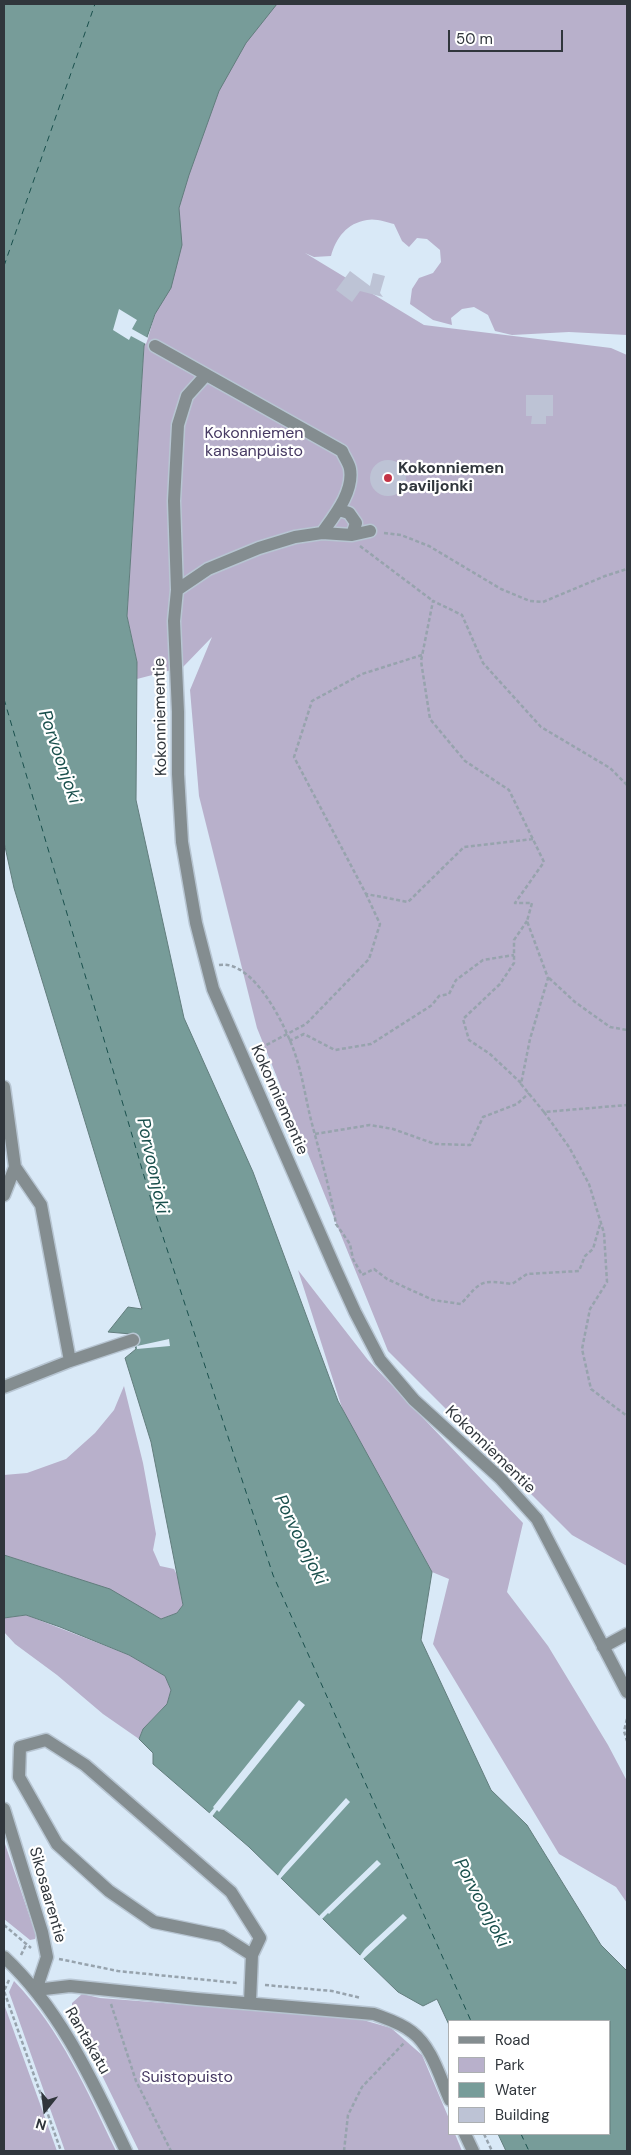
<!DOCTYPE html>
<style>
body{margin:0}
#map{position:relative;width:631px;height:2155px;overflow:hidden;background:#d9e9f7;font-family:"DM Sans",sans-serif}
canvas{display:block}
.frame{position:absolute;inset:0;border:5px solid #30363c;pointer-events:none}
.legend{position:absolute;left:448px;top:2020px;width:162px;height:115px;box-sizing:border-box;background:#fff;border:1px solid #acafb1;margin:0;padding:6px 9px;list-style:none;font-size:15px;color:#30363c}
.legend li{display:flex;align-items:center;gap:10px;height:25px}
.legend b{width:25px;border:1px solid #acafb1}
.north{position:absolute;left:20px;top:2085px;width:50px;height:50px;-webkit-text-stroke:4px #fff;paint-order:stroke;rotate:196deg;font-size:14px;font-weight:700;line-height:20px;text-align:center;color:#30363c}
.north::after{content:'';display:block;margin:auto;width:18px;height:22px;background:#30363c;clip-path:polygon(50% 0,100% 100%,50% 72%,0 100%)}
.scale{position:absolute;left:448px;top:30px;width:115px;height:22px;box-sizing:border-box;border:2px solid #30363c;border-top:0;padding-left:6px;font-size:15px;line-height:18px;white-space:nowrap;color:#30363c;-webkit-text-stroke:4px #fff;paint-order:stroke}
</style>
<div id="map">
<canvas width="631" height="2155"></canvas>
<div class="frame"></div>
<ul class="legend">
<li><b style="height:6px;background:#848d90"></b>Road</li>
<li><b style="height:14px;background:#b8b0cb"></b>Park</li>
<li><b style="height:14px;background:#779c99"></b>Water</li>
<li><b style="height:14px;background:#bdc3d5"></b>Building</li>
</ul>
<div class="north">N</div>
<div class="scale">50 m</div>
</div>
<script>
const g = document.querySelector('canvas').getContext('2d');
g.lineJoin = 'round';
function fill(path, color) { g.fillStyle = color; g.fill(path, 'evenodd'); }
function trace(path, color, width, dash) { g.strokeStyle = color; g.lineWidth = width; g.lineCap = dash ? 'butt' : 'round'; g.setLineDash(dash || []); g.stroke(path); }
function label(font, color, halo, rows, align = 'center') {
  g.font = font + ' "DM Sans",sans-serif'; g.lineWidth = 4.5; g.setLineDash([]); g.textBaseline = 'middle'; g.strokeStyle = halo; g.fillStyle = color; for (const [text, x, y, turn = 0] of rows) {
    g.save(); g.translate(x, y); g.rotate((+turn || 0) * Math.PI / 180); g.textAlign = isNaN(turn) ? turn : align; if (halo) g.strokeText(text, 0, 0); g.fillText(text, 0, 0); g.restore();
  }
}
const green = new Path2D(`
 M251,4H627V335L569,332L512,335L495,331L488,315L474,307L462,309L451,318L452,325L433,320L410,304L412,289L419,278L433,273L441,262L440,250L427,239L417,238L409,247L402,241L394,224C387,222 375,218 367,220C347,223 336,238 331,256L314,257L305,253L424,325L611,348L627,355V1566L572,1535L388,1351L257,1028L199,796L190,690L212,637L183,667L137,679V662L127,616L144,346L148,338L155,314L157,214Z
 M298,1270L368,1360L523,1523L507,1592L548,1646L608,1745L627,1781V1903L616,1887L559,1854L433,1644L449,1579L432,1572L343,1411Z
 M124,1386L143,1463L156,1534L153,1550L160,1566L174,1569L179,1579L183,1605L177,1613L161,1619L138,1606L64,1574L4,1555V1475L27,1473L66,1459L95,1433L114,1410Z
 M26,1615L129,1655L165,1676L171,1690L167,1704L143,1729L139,1739L103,1714L57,1675L15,1644L4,1632V1618Z
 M4,1841L36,1935L35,1939L30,1940L4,1919Z
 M14,1981C61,2030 87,2091 116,2151H65L9,1992Z
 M82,1994L100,1998L356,2018L391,2028L422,2055L450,2121V2134H455L462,2151H139L72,2014V2003Z
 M4,2004L57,2151H4Z`);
const water = new Path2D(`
 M4,4H277L246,43L219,91L189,175L179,208L182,245L171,288L155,314L144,346L127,616L137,662L136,800L184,1018L253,1172L338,1401L432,1572L421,1640L491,1790L527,1825L601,1945L627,1971V2151H506L498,2134H610V2021H450V2027L437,1999L423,2006L398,1992L249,1847L153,1764V1753L139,1739L143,1729L167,1704L171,1690L165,1676L129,1655L60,1627L26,1615L4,1618V1555L110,1589L161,1619L177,1613L183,1605L151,1442L125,1358L136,1349L131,1334L108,1332L128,1307L142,1309L14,888L4,842Z`);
const pier = new Path2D(`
 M119,309L137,320L132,329L148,338L146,344L131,336L129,340L113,330Z
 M169,1339L170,1346L137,1349V1346Z
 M299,1700L305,1705L219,1812L217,1810L211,1818L208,1815L214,1808L213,1807Z
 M346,1798L350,1802L280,1879L277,1877L283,1868Z
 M377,1860L381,1864L329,1914L328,1913L321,1920L318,1917L325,1910Z
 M403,1914L407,1918L362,1960L359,1957L365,1949Z`);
const ferry = new Path2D(`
 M4,266L95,4
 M4,699L152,1203L273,1575L471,2021
 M521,2134L529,2151`);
const building = new Path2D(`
 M350,271L370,286L373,273L385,276L380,293L383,297L360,291L352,302L336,290Z
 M526,395H553V416H546V424H531L532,416H526Z
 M370 478a18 18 0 1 1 36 0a18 18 0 1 1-36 0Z`);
const path = new Path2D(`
 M384,533L401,535L429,546L501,589L530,601L543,602L605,576L627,569
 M360,546L433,601
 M422,655L362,674L312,701L294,757L366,894L408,902L464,847L534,839
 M627,785L610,768L541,727L483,663L462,615L433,601L421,661L430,719L465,761L509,790L544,862L515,903H532L527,921L548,978L530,1039L521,1084L544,1112L627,1105
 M219,965C255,959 289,1032 297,1060C303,1079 306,1100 311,1120C320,1154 330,1189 336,1224L350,1244L353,1259L362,1275L374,1269L387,1279L433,1300L461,1304C482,1280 480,1280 512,1284L527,1274L579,1271L585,1256L593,1249L601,1221
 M549,978L575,1002L610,1027L627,1030
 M289,1041L304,1034L335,1050L371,1044L432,1005L439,996L449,994L456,980L483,960L514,955
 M255,1051L306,1024L369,959L380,924L366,894
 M521,1083L490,1054L469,1040L463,1019L500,984L514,963V940L527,921
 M544,1112L569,1147L589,1184L604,1233L607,1282L590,1309L582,1349L591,1389L627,1416
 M315,1134L370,1125L393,1129L435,1144L470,1145L483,1117L517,1104L529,1093
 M627,1719L624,1731L627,1741
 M4,1925L31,1948
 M21,1955L26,1945
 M59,1959L118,1971L237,1983
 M9,1980L4,1991L61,2151
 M265,1985L332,1991L361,1998
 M111,2004L136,2081L171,2151
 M484,2134L492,2151
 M344,2151L348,2115L362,2087L404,2043`);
const minor = new Path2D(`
 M155,346L342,451C344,457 349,463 350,469C354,492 334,516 322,533
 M206,375L187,396L178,425L174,501L177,590L174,621L178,712V774L182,842L196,923L213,989L335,1268L355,1312L380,1360L414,1400L500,1478L537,1519L627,1692
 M339,510L349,513L356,523L352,535
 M177,590L208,569L259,548L295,537L322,533L352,535L370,531
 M4,1087L15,1167L41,1205L70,1361
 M4,1195L15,1167
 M4,1387L70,1361L133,1340
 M603,1647L627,1634
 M4,1809L42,1932L47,1957L36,1990
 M4,1957C61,2010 93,2082 126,2151
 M36,1990L70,1986L197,1999L374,2014C387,2019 401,2023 412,2032C432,2047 440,2078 450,2100
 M250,2002L252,1955L260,1938L231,1892L85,1765L46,1740L20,1747L19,1777L57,1844L109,1891L154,1922L222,1936L252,1955
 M465,2134L473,2151`);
const markers = [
 [388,478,5,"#c43446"]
];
const parkNames = [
 ["Kokonniemen",254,434],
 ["kansanpuisto",254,452],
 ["Suistopuisto",187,2078]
];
const poiNames = [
 ["Kokonniemen",398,469],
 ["paviljonki",398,487]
];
const streetNames = [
 ["Kokonniementie",161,717,-91],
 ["Kokonniementie",279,1100,66],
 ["Kokonniementie",490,1450,44],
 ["Sikosaarentie",47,1895,74],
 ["Rantakatu",87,2041,60]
];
const waterNames = [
 ["Porvoonjoki",59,757,71],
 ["Porvoonjoki",152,1166,78],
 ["Porvoonjoki",300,1540,64],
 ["Porvoonjoki",481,1903,62]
];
fill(green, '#b8b0cb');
fill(water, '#779c99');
trace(water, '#627d7d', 1);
fill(pier, '#d9e9f7');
trace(ferry, '#1a504d', 1, [6, 5]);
fill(building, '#bdc3d5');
trace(minor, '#b7c5d2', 15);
trace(path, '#97a3ad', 2.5, [4, 2.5]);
trace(minor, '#848d90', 12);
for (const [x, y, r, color] of markers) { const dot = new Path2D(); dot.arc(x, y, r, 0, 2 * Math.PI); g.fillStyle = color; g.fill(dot); trace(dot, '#fff', 2); }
label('16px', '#473a63', '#fff', parkNames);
label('bold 16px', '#30363c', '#fff', poiNames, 'left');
label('16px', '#30363c', '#fff', streetNames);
label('italic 18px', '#1a504d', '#fff', waterNames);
</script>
